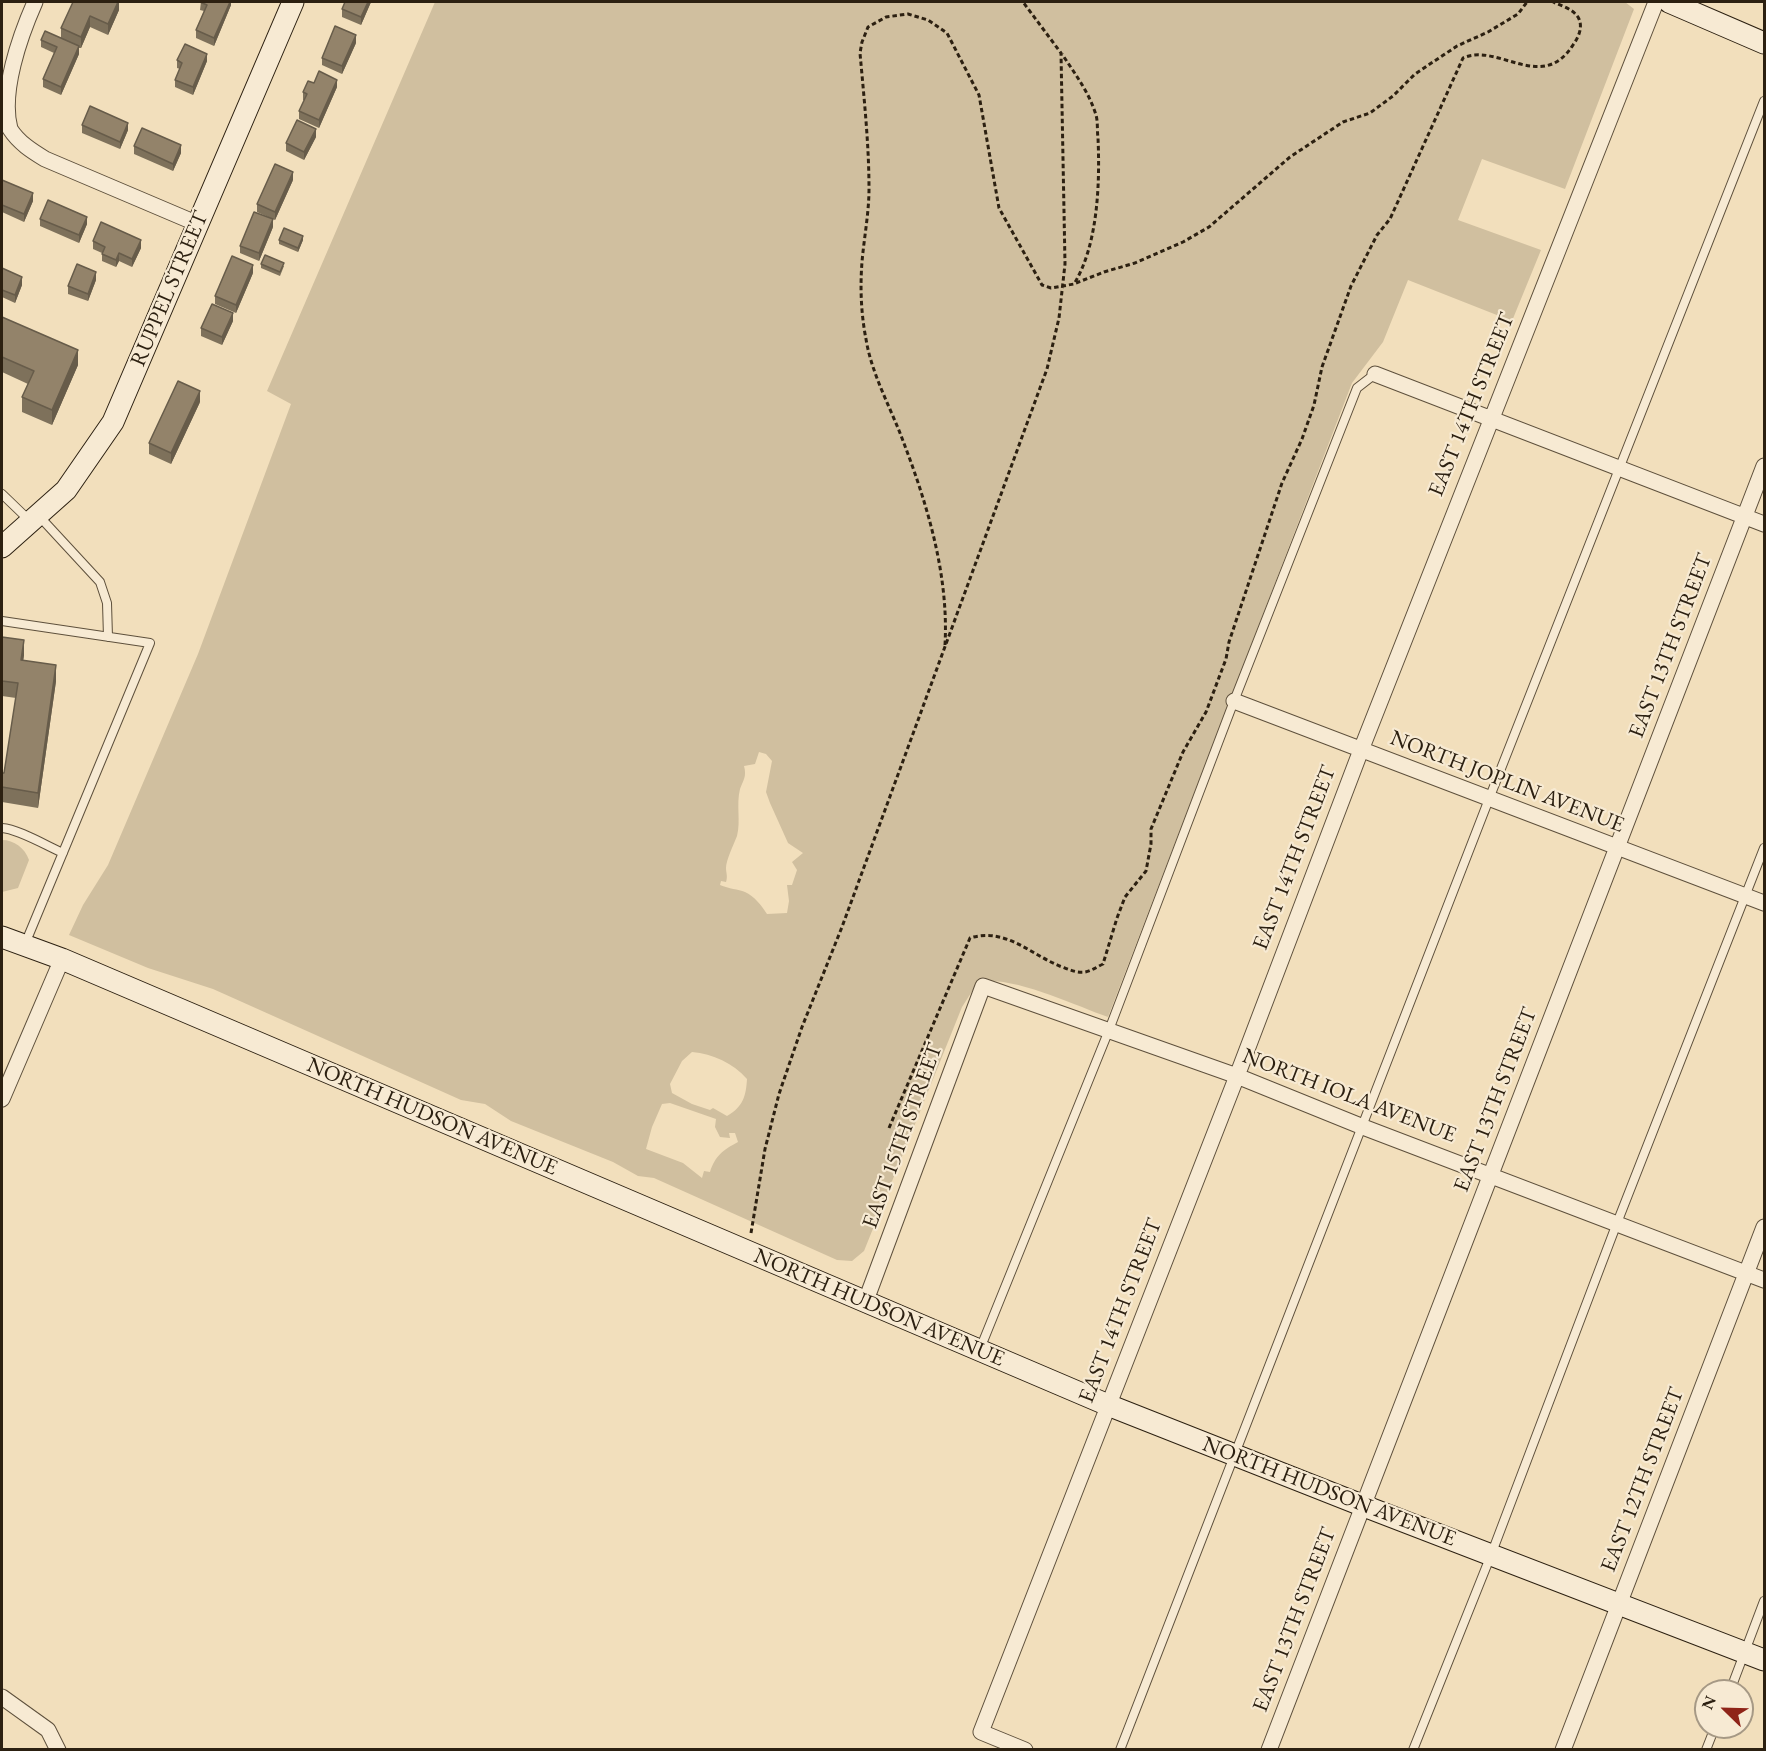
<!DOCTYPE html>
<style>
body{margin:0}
#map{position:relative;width:1766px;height:1751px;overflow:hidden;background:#f2dfbc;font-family:"EB Garamond",serif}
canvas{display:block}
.frame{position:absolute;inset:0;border:3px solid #2c2011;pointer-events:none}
.north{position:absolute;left:1694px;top:1679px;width:60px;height:60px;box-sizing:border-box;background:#f7ead3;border:2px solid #a69985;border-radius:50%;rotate:293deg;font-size:16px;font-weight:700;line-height:24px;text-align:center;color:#2c2011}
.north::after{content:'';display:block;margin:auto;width:21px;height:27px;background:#8f2418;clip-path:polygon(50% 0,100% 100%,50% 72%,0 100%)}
</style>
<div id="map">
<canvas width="1766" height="1751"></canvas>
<div class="frame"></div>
<div class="north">N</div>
</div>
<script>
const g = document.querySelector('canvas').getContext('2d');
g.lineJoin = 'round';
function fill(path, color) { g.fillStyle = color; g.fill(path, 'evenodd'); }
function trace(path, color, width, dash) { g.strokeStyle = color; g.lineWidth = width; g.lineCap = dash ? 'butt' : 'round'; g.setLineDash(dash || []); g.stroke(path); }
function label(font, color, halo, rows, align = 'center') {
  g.font = font + ' "EB Garamond",serif'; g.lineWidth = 4.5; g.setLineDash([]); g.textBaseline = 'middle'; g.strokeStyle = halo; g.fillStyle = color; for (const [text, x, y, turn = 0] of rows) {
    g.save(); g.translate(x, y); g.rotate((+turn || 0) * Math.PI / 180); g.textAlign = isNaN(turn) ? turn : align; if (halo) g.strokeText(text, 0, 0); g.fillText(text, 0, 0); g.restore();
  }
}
const green = new Path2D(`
 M435,2H1625L1634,9L1565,189L1482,159L1458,220L1541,250L1512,321L1408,280L1383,342L1352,383L1108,1017C1074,1005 1012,975 978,982L962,1007L864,1251L852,1261L837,1260L654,1178L638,1176L613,1162L511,1121L485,1104L461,1100L213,989L148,968L69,935L83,905L108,865L198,654L291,404L267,391ZM759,752L766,754L772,761L766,792L770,803L788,843L803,853L792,862L797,870L792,885H787L789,901L787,913L767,914C762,906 754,896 745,892C738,889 729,889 720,885L721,881L726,882C728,876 726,873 726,868C726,860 734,844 737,836C741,821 736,805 740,789C743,780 747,777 744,766L755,764ZM692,1052C713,1054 733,1063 747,1079C746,1096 743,1107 727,1116L713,1108L710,1110L692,1104L672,1093L670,1084L682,1061ZM670,1103L716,1119L715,1127L720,1137L730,1138L729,1133H735L738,1142C723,1150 715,1156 710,1172L704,1171L702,1178L683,1163L646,1149L652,1127L662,1104Z
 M2,840C14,840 25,848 29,860L18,888L2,892Z`);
const path = new Path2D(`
 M1076,283L1104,272L1135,263L1183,242L1209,227L1290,157L1343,122L1370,113L1393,96L1415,74L1457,46L1488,32L1518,14L1527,2
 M945,645C949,573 926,500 900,433C888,403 871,371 866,339C861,314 860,287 862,262C864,238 869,213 869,189C869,144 864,98 860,53L862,42L868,27L886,17L908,14L928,20L947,33L979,95L999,208L1042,285L1051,288L1074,284C1098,245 1100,183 1098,138C1097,131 1098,122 1096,115C1089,92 1075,74 1062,54
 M889,1128L970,938C1006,927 1031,955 1062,967C1070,970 1077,973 1085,972C1091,971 1097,967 1103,964L1117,918L1125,897L1146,871L1151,844V829L1183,752L1206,712L1226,659L1229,642L1282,483L1302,439L1314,405L1322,367L1351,286L1377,235L1390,219L1463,58C1498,42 1542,94 1573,45C1578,38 1583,28 1579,19C1574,9 1562,6 1553,2
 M751,1233L765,1149L779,1094L802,1027L842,927L1047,369L1059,318L1065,264L1061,53L1023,2`);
const lane = new Path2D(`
 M2,494L29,520
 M39,516L100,582L107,603L108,637
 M2,621L150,643L25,944
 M2,828C18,829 45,845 63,853
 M980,1349L1109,1030L1234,701L1357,388L1375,374
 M1730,1691L1764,1601
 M1120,1750L1489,799L1764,101
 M1413,1750L1491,1555L1617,1223L1764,848
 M1706,1750L1715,1727`);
const street = new Path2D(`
 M35,2C20,36 0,92 10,129C19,143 32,151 45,159L198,224
 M1375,374L1764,524
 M1234,701L1764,903
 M2,1099L62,959
 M865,1303L983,986L1237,1076L1363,1127L1764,1280
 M2,1697L48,1730L58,1750
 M1025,1750L981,1732L1237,1076L1361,750L1656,2
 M1269,1750L1764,466
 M1563,1750L1764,1227`);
const secondary = new Path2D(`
 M1669,2L1764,43
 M2,547L66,490L113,422L293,2
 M2,937L62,959L1108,1405L1364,1506L1764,1660`);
const wall = new Path2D(`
 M119,2V10L108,35L90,27L81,48H79V54L61,95L43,87V79L54,53L41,47V40L61,39V28Z
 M201,2H231V5L214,46L196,38V30L204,11L200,10Z
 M371,2L361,25L342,17V9Z
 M356,43L342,74L322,65V58Z
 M177,60L207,61L193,95L175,87V80L180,69L177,68Z
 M314,83L337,87L319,128L299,119V111L304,100H303V92Z
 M82,125L128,130L120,149L82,133Z
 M316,137L304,160L286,151V143Z
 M134,146L181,153L173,171L134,154Z
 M293,180L275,220L257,212V204Z
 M2,182L33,201L24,222L2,212Z
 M40,219L87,224L79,243L40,226Z
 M273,227L259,261L240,253V246Z
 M279,240H303L298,252L279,244Z
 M93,241L141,248L132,267L119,261L116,267L102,261V253L93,249Z
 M261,264L284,266L280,276L261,268Z
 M2,268L22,285L15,303L2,297Z
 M253,273L236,313L215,304V296Z
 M96,280L88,301L68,294V286Z
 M2,317L78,365L52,425L22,412V397L28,384L2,372Z
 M233,321L222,345L201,336V328Z
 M200,402L171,464L149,454V443Z
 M2,637L24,655L23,661L56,681L38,808L2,802V773H4L16,698L2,696Z`);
const shadedWall = new Path2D(`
 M118,2H119V10L108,35V24Z
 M230,2H231V5L214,46V38Z
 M368,2H371L361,25V17Z
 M90,16V27L81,48V37Z
 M356,35V43L342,74V66Z
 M79,46V54L61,95V87Z
 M207,54V61L193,95V87Z
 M337,80V87L319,128V120Z
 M128,123V130L120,149V142Z
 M316,129V137L304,160V152Z
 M181,145V153L173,171V164Z
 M293,172V180L275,220V212Z
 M33,193V201L24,222V214Z
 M87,217V224L79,243V235Z
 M273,219V227L259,261V253Z
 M303,236V240L298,252V248Z
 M141,240V248L132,267V259Z
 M119,253V261L116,267V260Z
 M253,265V273L236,313V305Z
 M96,272V280L88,301V294Z
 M22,277V285L15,303V295Z
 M233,313V321L222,345V337Z
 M78,350V365L52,425V410Z
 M200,391V402L171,464V453Z
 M24,640V655L21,675V660Z
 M56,665V681L38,808V793Z`);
const building = new Path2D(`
 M73,2H118L108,24L90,16L81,37L61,28Z
 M200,2H230L214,38L196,30L207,5Z
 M345,2H368L361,17L342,9Z
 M335,26L356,35L342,66L322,58Z
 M45,31L79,46L61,87L43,79L57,47L41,40Z
 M185,44L207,54L193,87L175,80L182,63L177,60Z
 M319,71L337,80L319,120L299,111L307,94L303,92L308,81L314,83Z
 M90,106L128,123L120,142L82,125Z
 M297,120L316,129L304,152L286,143Z
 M142,128L181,145L173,164L134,146Z
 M275,164L293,172L275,212L257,204Z
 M2,180L33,193L24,214L2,205Z
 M48,200L87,217L79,235L40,219Z
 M254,212L273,219L259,253L240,246Z
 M101,222L141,240L132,259L119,253L116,260L102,254L105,247L93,241Z
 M284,228L303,236L298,248L279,240Z
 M265,255L284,263L280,272L261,264Z
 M232,256L253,265L236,305L215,296Z
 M77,264L96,272L88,294L68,286Z
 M2,268L22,277L15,295L2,290Z
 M212,304L233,313L222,337L201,328Z
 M2,317L78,350L52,410L22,397L34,371L2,357Z
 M178,381L200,391L171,453L149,443Z
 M2,637L24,640L21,660L56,665L38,793L2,787V773H4L18,683L2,681Z`);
const streetNames = [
 ["RUPPEL STREET",170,289,-67],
 ["EAST 14TH STREET",1472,405,-68],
 ["EAST 13TH STREET",1671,646,-69],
 ["NORTH JOPLIN AVENUE",1507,782,21],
 ["EAST 14TH STREET",1295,858,-69],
 ["NORTH IOLA AVENUE",1349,1096,21],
 ["EAST 13TH STREET",1496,1100,-69],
 ["NORTH HUDSON AVENUE",432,1117,23],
 ["EAST 15TH STREET",903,1136,-70],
 ["NORTH HUDSON AVENUE",879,1308,23],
 ["EAST 14TH STREET",1121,1311,-69],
 ["EAST 12TH STREET",1643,1480,-69],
 ["NORTH HUDSON AVENUE",1329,1492,21],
 ["EAST 13TH STREET",1295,1620,-69]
];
fill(green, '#d0bf9f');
trace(lane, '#5e503c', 10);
trace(street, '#5e503c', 17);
trace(secondary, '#2c2011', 23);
trace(path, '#2c2011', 3, [4.5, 3]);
trace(lane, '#f7ead3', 8);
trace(street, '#f7ead3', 15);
trace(secondary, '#f7ead3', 21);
fill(wall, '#7e715b');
fill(shadedWall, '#675c4a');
fill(building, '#93836a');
trace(building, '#675c4a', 1.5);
label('22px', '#2c2011', '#f7ead3', streetNames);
</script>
